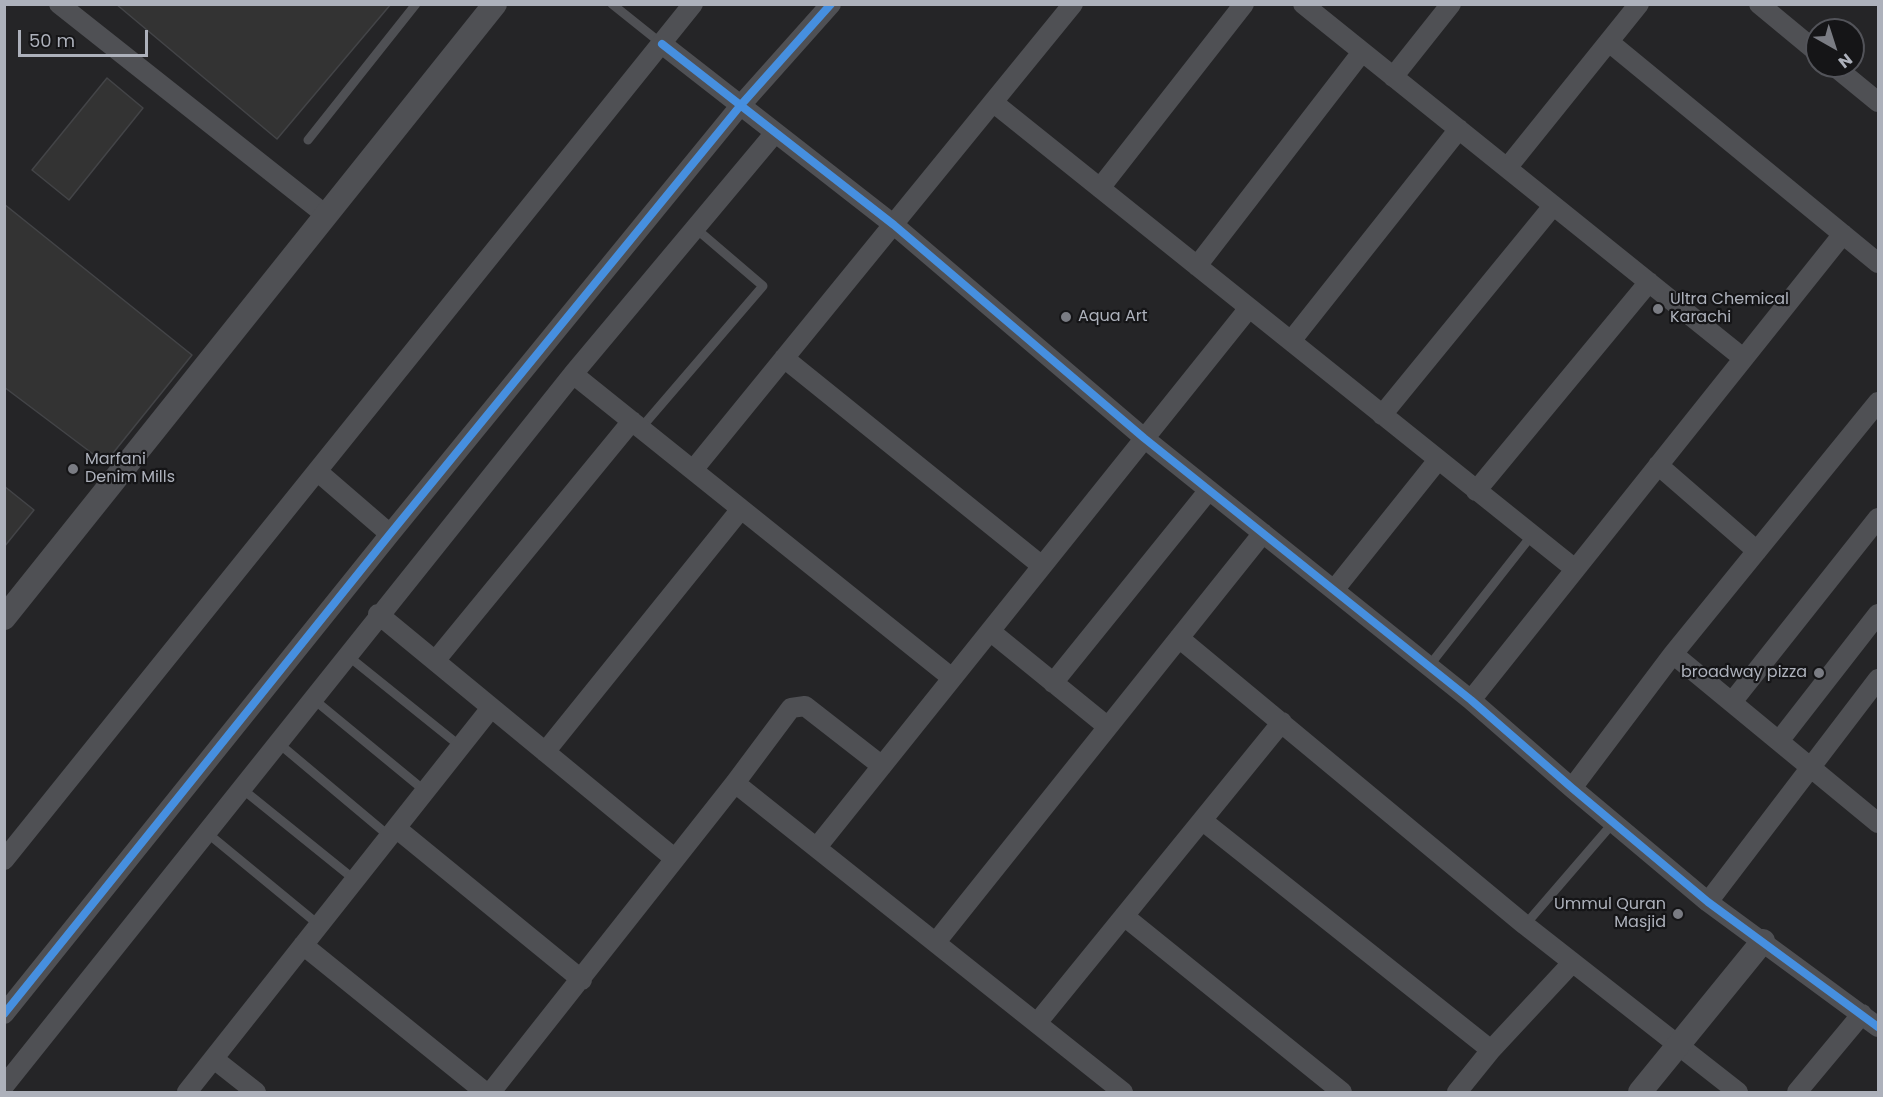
<!DOCTYPE html>
<style>
body{margin:0}
#map{position:relative;width:1883px;height:1097px;overflow:hidden;background:#1b1b1b;font-family:Poppins,sans-serif}
canvas{display:block}
.frame{position:absolute;inset:0;border:6px solid #adb1bb;pointer-events:none}
.north{position:absolute;left:1805px;top:18px;width:60px;height:60px;box-sizing:border-box;background:#151517;border:2px solid #525359;border-radius:50%;rotate:141deg;font-size:16px;font-weight:700;line-height:24px;text-align:center;color:#adb1bb}
.north::after{content:'';display:block;margin:auto;width:21px;height:27px;background:#7a7c83;clip-path:polygon(50% 0,100% 100%,50% 72%,0 100%)}
.scale{position:absolute;left:18px;top:30px;width:130px;height:27px;box-sizing:border-box;border:3px solid #adb1bb;border-top:0;padding-left:8px;font-size:18px;line-height:21px;white-space:nowrap;color:#adb1bb;-webkit-text-stroke:4px #151517;paint-order:stroke}
</style>
<div id="map">
<canvas width="1883" height="1097"></canvas>
<div class="frame"></div>
<div class="north">N</div>
<div class="scale">50 m</div>
</div>
<script>
const g = document.querySelector('canvas').getContext('2d');
g.lineJoin = 'round';
function fill(path, color) { g.fillStyle = color; g.fill(path, 'evenodd'); }
function trace(path, color, width, dash) { g.strokeStyle = color; g.lineWidth = width; g.lineCap = dash ? 'butt' : 'round'; g.setLineDash(dash || []); g.stroke(path); }
function label(font, color, halo, rows, align = 'center') {
  g.font = font + ' Poppins,sans-serif'; g.lineWidth = 4.5; g.setLineDash([]); g.textBaseline = 'middle'; g.strokeStyle = halo; g.fillStyle = color; for (const [text, x, y, turn = 0] of rows) {
    g.save(); g.translate(x, y); g.rotate((+turn || 0) * Math.PI / 180); g.textAlign = isNaN(turn) ? turn : align; if (halo) g.strokeText(text, 0, 0); g.fillText(text, 0, 0); g.restore();
  }
}
const built = new Path2D(`
 M5,5H1878V1092H5ZM1817,30H1853V66H1817Z`);
const building = new Path2D(`
 M116,4H391L277,139Z
 M107,78L143,108L69,200L32,170Z
 M4,204L192,355L105,463L4,387Z
 M4,486L34,510L4,547Z`);
const service = new Path2D(`
 M612,4L662,44
 M308,140L416,4
 M641,428L763,286L694,227
 M348,656L460,746
 M1429,666L1532,535
 M312,698L425,791
 M277,742L389,836
 M241,788L355,880
 M206,832L319,925
 M1525,925L1613,823`);
const minor = new Path2D(`
 M59,4L327,216
 M1303,4L1743,358
 M1759,4L1817,52
 M1609,42L1878,263
 M662,44L894,225L1144,438L1471,700L1572,788L1708,902L1878,1027
 M1834,66L1878,102
 M1393,77L1451,4
 M994,103L1575,569
 M1507,168L1639,4
 M1100,188L1244,4
 M1197,266L1362,52
 M1291,341L1459,129
 M784,358L1042,566
 M573,374L952,678
 M1382,415L1553,206
 M1658,465L1757,551
 M693,470L1073,4
 M317,471L390,534
 M1476,491L1649,282
 M1334,590L1438,460
 M378,614L674,858
 M990,631L1108,727
 M1179,638L1525,925L1738,1092
 M1673,654L1878,823
 M435,661L632,421
 M1053,683L1209,490
 M1471,700L1843,234
 M1732,702L1878,518
 M1779,741L1878,614
 M545,752L741,509
 M735,783L1123,1092
 M1572,788L1673,654L1878,402
 M1203,821L1491,1050
 M396,828L582,980
 M817,847L1249,308
 M4,860L693,4
 M1708,902L1878,679
 M1124,916L1342,1092
 M936,942L1263,533
 M303,945L485,1092
 M4,1014L390,534L740,106L831,4
 M1037,1023L1282,722
 M214,1059L256,1092
 M4,1086L573,374L774,134
 M187,1092L491,708
 M491,1092L735,783L791,708L805,706L882,766
 M1457,1092L1491,1050L1572,963
 M1797,1092L1862,1014`);
const tertiary = new Path2D(`
 M4,618L495,4
 M1640,1092L1763,941`);
const cycleway = new Path2D(`
 M662,44L894,225L1144,438L1471,700L1572,788L1708,902L1878,1027
 M4,1014L390,534L740,106L831,4`);
const markers = [
 [1658,309,6,"#7a7c83"],
 [1066,317,6,"#7a7c83"],
 [73,469,6,"#7a7c83"],
 [1819,673,6,"#7a7c83"],
 [1678,914,6,"#7a7c83"]
];
const poiNames = [
 ["Ultra Chemical",1670,300],
 ["Karachi",1670,318],
 ["Aqua Art",1078,317],
 ["Marfani",85,460],
 ["Denim Mills",85,478],
 ["broadway pizza",1807,673,"right"],
 ["Ummul Quran",1666,905,"right"],
 ["Masjid",1666,923,"right"]
];
fill(built, '#252527');
fill(building, '#333');
trace(building, '#434447', 1.5);
trace(service, '#4f5054', 9);
trace(minor, '#4f5054', 20);
trace(tertiary, '#4f5054', 24);
trace(cycleway, '#468fdf', 8);
for (const [x, y, r, color] of markers) { const dot = new Path2D(); dot.arc(x, y, r, 0, 2 * Math.PI); g.fillStyle = color; g.fill(dot); trace(dot, '#151517', 2); }
label('16px', '#adb1bb', '#151517', poiNames, 'left');
</script>
